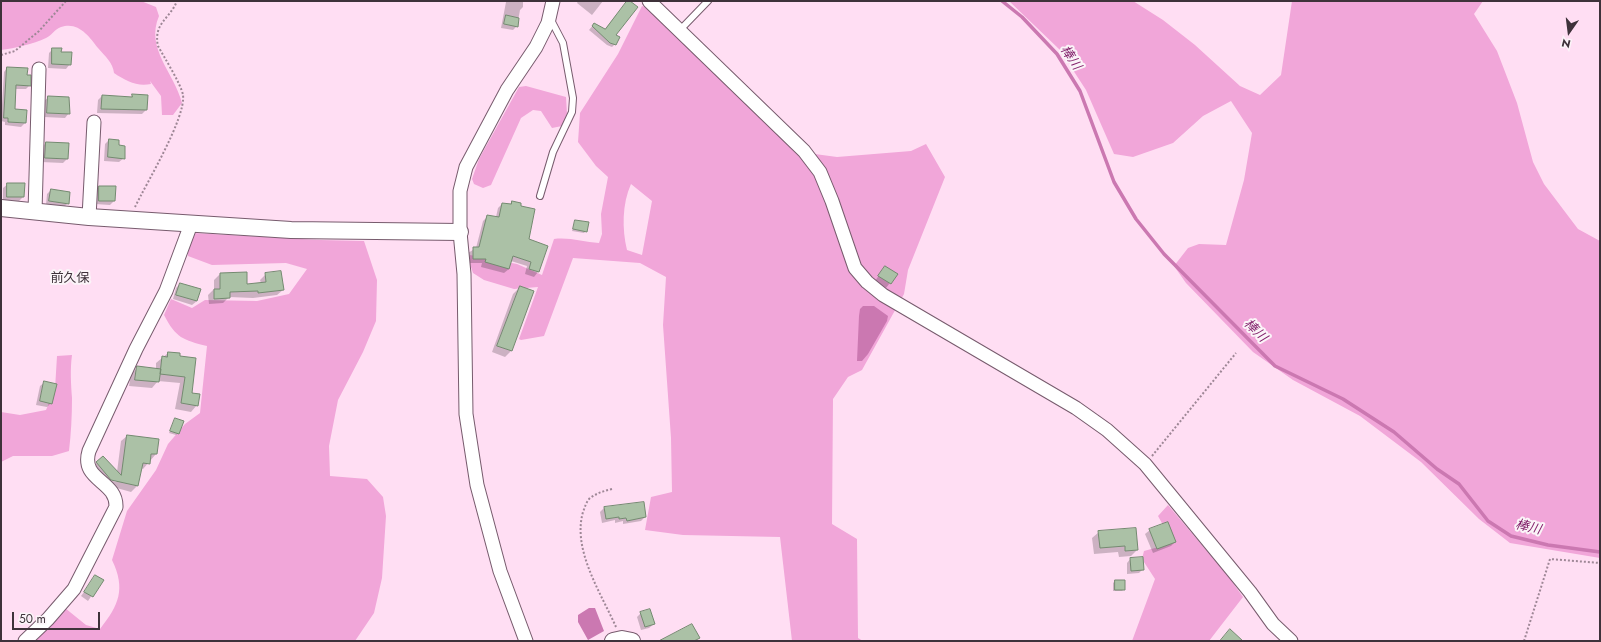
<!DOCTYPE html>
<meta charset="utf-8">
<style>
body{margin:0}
#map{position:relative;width:1601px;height:642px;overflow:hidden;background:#ffdef3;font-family:Jost,sans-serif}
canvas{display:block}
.frame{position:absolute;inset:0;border:2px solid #3e323a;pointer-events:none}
.north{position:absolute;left:1549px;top:12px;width:40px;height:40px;-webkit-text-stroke:3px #fbf4f8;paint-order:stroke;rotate:194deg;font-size:11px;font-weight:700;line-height:16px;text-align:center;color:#3e323a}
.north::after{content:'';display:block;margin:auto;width:14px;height:18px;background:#3e323a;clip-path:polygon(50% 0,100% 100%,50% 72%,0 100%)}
.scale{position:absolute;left:12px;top:612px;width:88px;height:18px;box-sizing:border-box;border:2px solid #3e323a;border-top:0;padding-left:5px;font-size:12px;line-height:14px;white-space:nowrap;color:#3e323a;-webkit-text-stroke:3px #fbf4f8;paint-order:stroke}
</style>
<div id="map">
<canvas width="1601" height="642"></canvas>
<div class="frame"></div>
<div class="north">N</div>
<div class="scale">50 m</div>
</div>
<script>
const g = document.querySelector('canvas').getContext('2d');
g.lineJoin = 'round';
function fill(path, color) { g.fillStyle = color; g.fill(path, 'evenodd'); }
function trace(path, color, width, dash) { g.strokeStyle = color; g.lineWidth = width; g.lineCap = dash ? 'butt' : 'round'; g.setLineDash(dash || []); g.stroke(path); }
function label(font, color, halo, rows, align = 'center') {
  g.font = font + ' Jost,"Noto Sans JP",sans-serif'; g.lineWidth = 4; g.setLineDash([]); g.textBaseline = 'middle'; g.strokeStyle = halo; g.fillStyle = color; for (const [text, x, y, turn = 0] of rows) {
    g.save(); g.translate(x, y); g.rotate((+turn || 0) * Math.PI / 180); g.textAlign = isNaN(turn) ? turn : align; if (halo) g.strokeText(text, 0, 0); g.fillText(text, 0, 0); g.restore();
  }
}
const green = new Path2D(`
 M1,1H141L156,7L159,16C145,49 174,72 182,103L173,115H162L161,96L150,81L151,84C137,87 126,81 114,73C113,63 105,56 98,48C89,36 78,21 61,27C55,29 51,36 46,38C33,44 15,48 1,50Z
 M1009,1H1133L1163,20L1195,45L1240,86L1260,95L1281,75L1292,1H1483L1474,14L1497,51L1517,103L1533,162L1544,184L1578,229L1600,241V558L1510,543L1479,519L1421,462L1360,416L1293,380L1253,352L1186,283L1174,266L1188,248L1199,244L1226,245L1244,180L1252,133L1231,101L1203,116L1173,143L1133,157L1114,154L1086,90L1060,50Z
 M642,6L651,10L800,152L837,157L911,151L926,144L945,177L908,270L904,294L862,370L848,377L833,399L832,524L857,539L858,638L863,641H792L780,537L683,535L645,530L651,497L672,492L671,438L663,325L666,277L640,263L573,258L544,336L521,340L519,339L538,287L514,289L484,280L473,273L469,261L470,255L517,264L542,275L554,239C569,237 584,242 599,243L602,234L601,214L608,177L596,166L578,142L580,113L618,54ZM631,184L652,201L642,255L627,250C622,229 622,204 631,184Z
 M526,86L566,97L567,114L562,126L552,128L541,111L533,110L521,118L491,185L483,188L474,184L472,179L479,159L519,87Z
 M193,233L320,240L364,241L377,280L376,321L363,352L338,400L329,446L330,476L367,479L383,497L386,516L382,578L374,613L355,641H34L65,608L86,625L100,629C119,605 126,589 112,560L127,511L156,470L168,444L185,424L200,413L207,346C183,340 176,338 164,315L171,299L192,308L205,300L257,301L289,294L307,269L286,263L212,265L188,256V248Z
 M72,355C70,370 71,384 72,398C72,416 71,434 69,451L52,456H13L1,462V412L20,415L46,410L55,389L57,356Z
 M1168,505L1228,576L1243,597L1209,641H1132L1155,579L1142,559L1144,551L1173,543L1158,516Z`);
const water = new Path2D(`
 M863,306H874L888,316L887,321L868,354L862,361H857L859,316L860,309Z
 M589,608H595L604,631L588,640L578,622V615Z`);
const shadow = new Path2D(`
 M497,1H523V7L520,10L517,26L513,30L501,28L506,2Z
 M578,1H603L592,15L577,3Z
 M628,1L615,35V44L612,47L607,45L589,30L594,24L605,30Z
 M53,49L60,53L70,64L66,69L48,68L49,53Z
 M7,68L26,76L30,85L26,89H15L14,110L25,123L21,127L5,125V122L1,121L4,72Z
 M133,95L146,110L142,114L97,113L98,100L102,96L130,98Z
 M49,97L69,113L65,118L44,117V101Z
 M109,140L118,146L124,158L119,162L104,161L105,144Z
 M46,143L67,159L63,163L41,162L42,147Z
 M8,184L23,197L19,201L3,200V188Z
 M99,187L114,201L110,205L95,204V191Z
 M51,190L68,203L63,208L46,205L47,194Z
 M512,202L527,240L547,247L538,272L534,277L525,274L527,266L511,261L509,269L504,273L481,267L482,263H469L468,253L476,248L483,221L488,216L496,217L498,208L502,204L509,205Z
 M575,221L586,231L584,233L572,231Z
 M885,267L896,275L886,288L875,281Z
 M246,273V285L261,283L260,280L266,274L283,290L277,295L253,298L229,297L223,303L209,304L208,295L214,289V280L220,274Z
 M180,284L197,301L192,305L173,299L176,288Z
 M520,287L511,351L505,357L492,352L513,294Z
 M168,353L179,357L197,405L191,412L175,409L180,383L158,381L152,388L129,386L131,374L137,368L156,370V363Z
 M45,382L51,403L47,407L36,405L40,386Z
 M175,419L178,433L176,435L169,433Z
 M127,436L156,454L143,469L141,468L137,486L131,492L106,485L91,468L103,457L117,472L121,441ZM107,478L115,480L118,482L106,480Z
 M643,503L645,517L641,521L623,524V521L615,523V520L602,523L600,512L604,508Z
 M1150,530L1175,542L1171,546L1153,553L1145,534Z
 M1099,532L1137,550L1131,556L1119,557L1118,552L1094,554L1092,538Z
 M1131,558L1143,569L1139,573L1127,574V563Z
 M96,576L102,580L88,601L81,596Z
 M1115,581H1124V589L1122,591H1113V583Z
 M641,613L654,624L649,628L641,630L637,617Z`);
const stream = new Path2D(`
 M1002,1L1022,17L1057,54L1080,91L1114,182L1136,219L1164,254L1275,366L1343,399L1394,432L1437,469L1459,484L1488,521L1511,536L1548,545L1600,552`);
const building = new Path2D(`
 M627,1H630L638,7L616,35L620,37L616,45L610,43L592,26L594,23L605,29Z
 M506,15L519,18L518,27L504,24Z
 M52,48H62L61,52H72L71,65L52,64Z
 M7,67L28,68L27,75H31V86L16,85L15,109L27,110L26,123L8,122V118H4Z
 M132,94L148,95L147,110L101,109L102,95L132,97Z
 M48,96L69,97L70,114L47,113Z
 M109,139L119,140V145L125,146V159L108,157Z
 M46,142L69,143L68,159L45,158Z
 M7,183H25L24,197H7Z
 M99,186H116L115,201H99Z
 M51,189L70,192L69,204L49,201Z
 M512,201L521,203V206L535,209L529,239L548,246L539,272L529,269L531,262L513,256L509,269L485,262L486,259H473V247H479L487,215L499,217L502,203L511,204Z
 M575,220L589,222L587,232L573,229Z
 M885,266L898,274L891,284L878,276Z
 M281,271L284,290L258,293V291L230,292V298L214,299V289H220V273L247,272V284L266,282L265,273Z
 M180,283L201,289L197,301L176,295Z
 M520,286L534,291L512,351L497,346Z
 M168,352L180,353V356L196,358L192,393L200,394L198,406L181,403L185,377L160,374L162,356L167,357Z
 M137,366L161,369L159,382L135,380Z
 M44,381L57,384L52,404L40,401Z
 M175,418L184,421L179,434L170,431Z
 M127,435L159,439L157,454H151L150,464L143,463L138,486L111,480L96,462L103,456L121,475Z
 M644,502L646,517L627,521L626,518L619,519V517L606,519L604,507Z
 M1168,522L1176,542L1157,549L1149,529Z
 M1136,528L1138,550L1125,551V546L1100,548L1098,531Z
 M1143,557L1144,570L1131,571L1130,558Z
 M95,575L104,580L93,597L84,592Z
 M1115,580H1125V590H1115Z
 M650,609L655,624L645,627L640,612Z
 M692,624L700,638L694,641H659Z
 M1230,629L1243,641H1220Z`);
const path = new Path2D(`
 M1,55L15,51L39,31L66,1
 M135,207C146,184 186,118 183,95C181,84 164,57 158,46C153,23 170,19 177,1
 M1152,456L1236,353
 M612,489C604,491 597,493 590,498C586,502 585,507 583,512C572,550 601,593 616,627
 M1524,641L1550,559L1600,563`);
const service = new Path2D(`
 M679,31L708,1
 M540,196L553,152L572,112L573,98L563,43L551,20`);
const minor = new Path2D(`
 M649,1L804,151L820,172L832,201L855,268L867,282L883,295L1076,408L1107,430L1145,464L1250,592L1273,624L1291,641
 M35,212L39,69
 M89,217L94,122
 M25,641L48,619L74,589L116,507C117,480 80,481 89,451L136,349L166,291L191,224
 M526,641L500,571L477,485L466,414L464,274L460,232V191L466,167L507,90L536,47L548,23L553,1`);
const tertiary = new Path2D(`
 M1,208L89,217L291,230L460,232
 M613,641L622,639L632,641`);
const waterNames = [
 ["棒川",1070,58,56],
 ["棒川",1255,331,45],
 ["棒川",1528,528,13]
];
const neighbourhoodNames = [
 ["前久保",70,279]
];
fill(green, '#f1a6d9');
fill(water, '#cb78b1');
fill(shadow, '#0003');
trace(stream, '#cb78b1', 3.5);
fill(building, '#abc1a6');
trace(building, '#748a70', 1);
trace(service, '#775b6d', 8);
trace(minor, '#775b6d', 15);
trace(tertiary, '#775b6d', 18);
trace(path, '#9e8796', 2, [2, 2]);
trace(service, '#fff', 6);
trace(minor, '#fff', 13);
trace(tertiary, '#fff', 16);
label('italic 13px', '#7f1b67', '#fbf4f8', waterNames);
label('13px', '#3e323a', '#fbf4f8', neighbourhoodNames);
</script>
